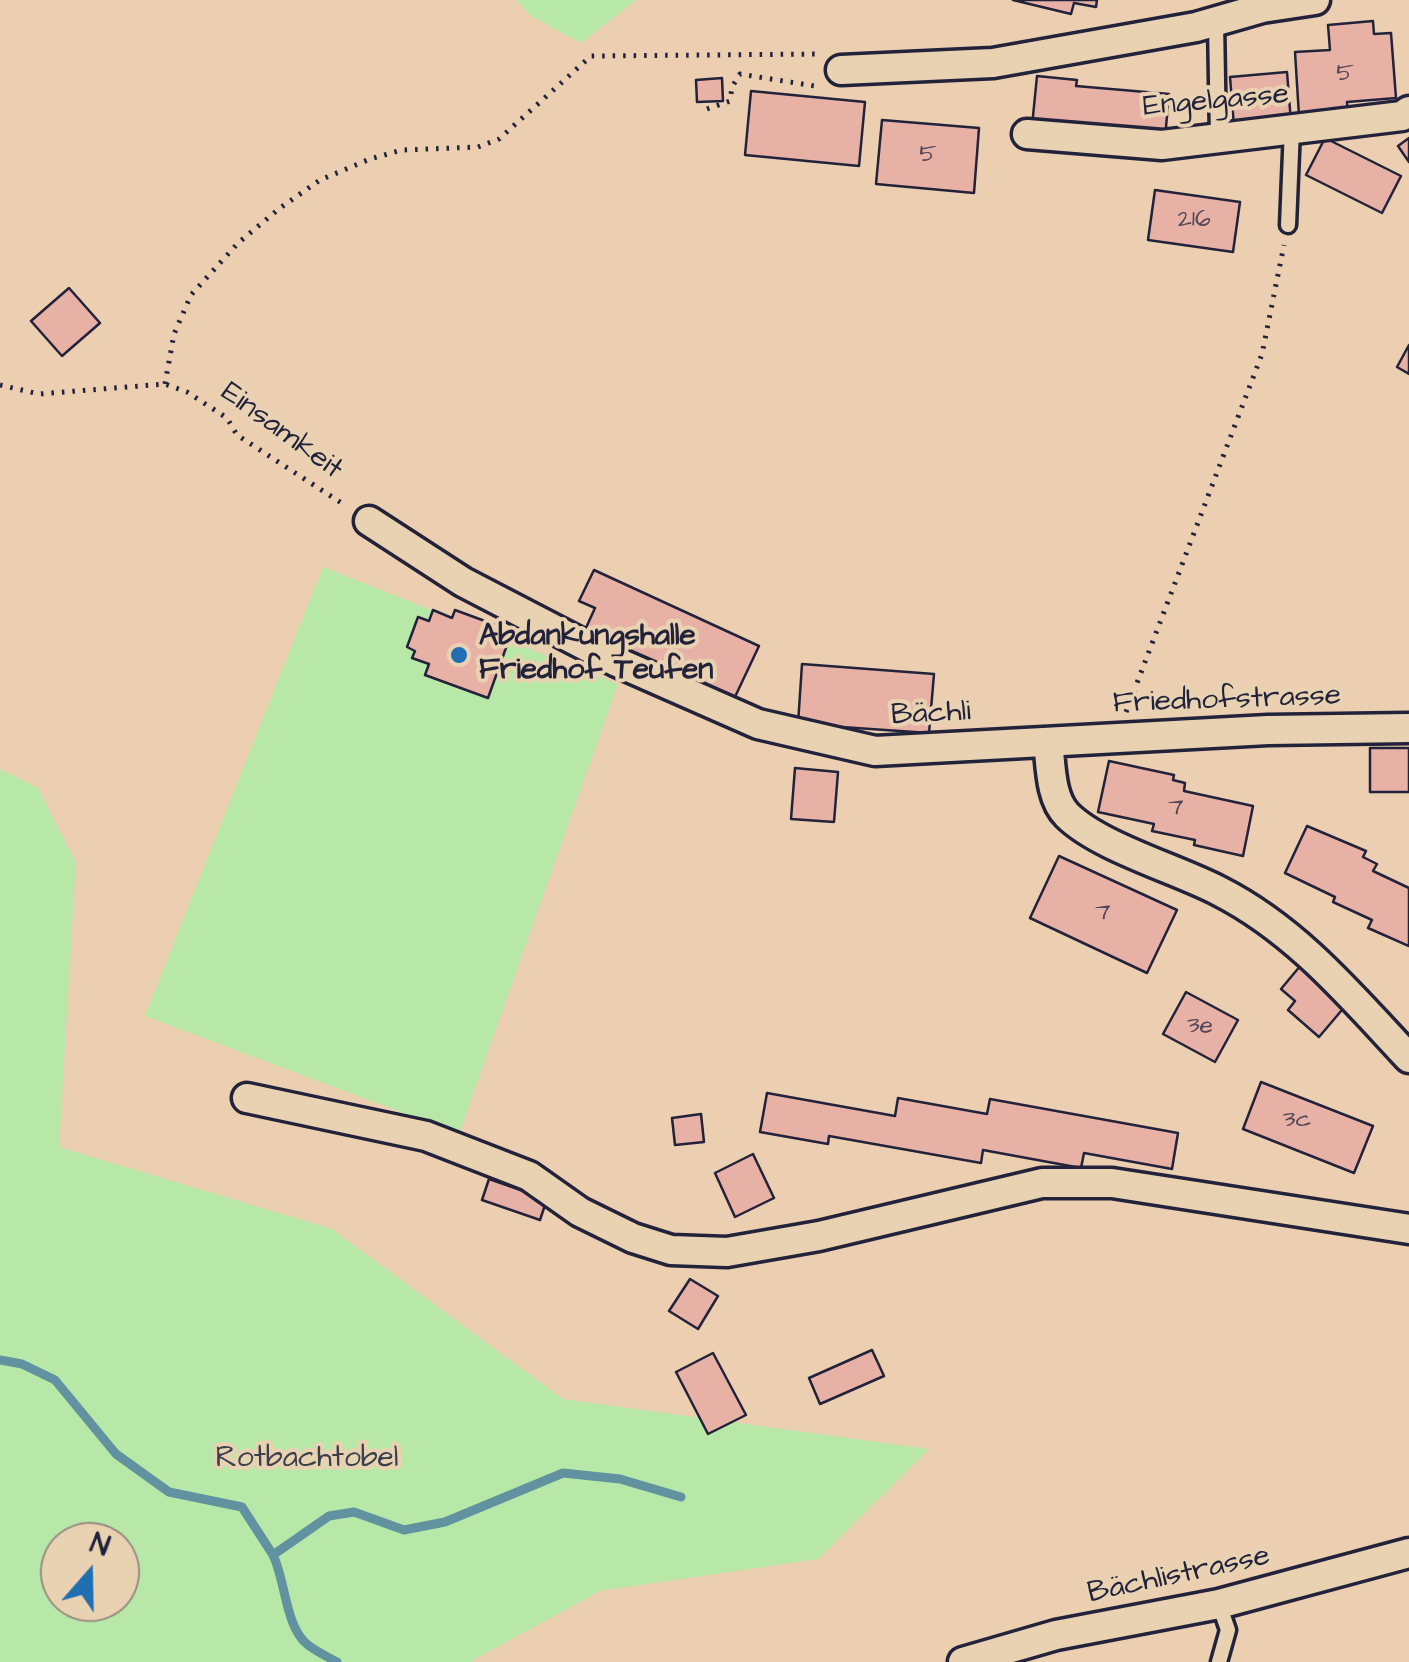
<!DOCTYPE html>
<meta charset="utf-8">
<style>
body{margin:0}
#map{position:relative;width:1409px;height:1662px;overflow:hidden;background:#ecceb1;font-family:"Architects Daughter",sans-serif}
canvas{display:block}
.north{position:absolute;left:40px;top:1522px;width:100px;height:100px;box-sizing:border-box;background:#e9d2b2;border:2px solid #998c82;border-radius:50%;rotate:20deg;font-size:28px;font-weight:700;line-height:40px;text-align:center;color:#22223b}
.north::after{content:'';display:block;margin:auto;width:35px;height:45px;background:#1f6fb2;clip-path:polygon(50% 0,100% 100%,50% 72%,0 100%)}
</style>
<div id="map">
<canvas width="1409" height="1662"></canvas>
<div class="north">N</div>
</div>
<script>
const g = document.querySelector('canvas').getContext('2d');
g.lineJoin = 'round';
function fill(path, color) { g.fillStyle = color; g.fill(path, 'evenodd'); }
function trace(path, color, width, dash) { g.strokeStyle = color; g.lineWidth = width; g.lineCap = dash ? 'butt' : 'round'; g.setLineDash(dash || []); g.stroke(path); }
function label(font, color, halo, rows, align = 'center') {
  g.font = font + ' "Architects Daughter",sans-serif'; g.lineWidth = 8; g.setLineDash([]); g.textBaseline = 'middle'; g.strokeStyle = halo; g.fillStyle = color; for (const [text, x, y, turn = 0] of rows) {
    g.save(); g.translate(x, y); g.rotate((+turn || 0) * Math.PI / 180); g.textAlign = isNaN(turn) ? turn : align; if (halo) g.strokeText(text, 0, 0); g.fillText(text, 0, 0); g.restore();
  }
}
const green = new Path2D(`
 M516,0H636L581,43L531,16Z
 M323,567L618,684L459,1134L145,1016Z
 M0,769L38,788L76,863L59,1147L332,1229L563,1399L929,1449L818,1559L600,1591L470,1662H0ZM60,1542H120V1602H60Z`);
const stream = new Path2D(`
 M0,1360L22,1364L55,1380L116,1454L169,1492L242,1507L273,1555L329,1516L354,1512L404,1530L445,1522L563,1473L620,1479L681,1497
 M273,1555C286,1582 285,1627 308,1645C317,1652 328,1657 337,1662`);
const building = new Path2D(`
 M1013,0H1097L1096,7L1074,3L1071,14Z
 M1373,21L1374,34L1391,33L1396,98L1347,102L1348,112L1299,116L1295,52L1330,50L1328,25Z
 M1287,72L1291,122L1234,126L1230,77Z
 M1037,76L1077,80L1076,86L1169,94L1165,138L1032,126Z
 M722,78L723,101L697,102L696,80Z
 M751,91L865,102L859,166L745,155Z
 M882,120L979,128L974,193L876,184Z
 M1325,138L1401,176L1382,213L1306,175Z
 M1409,138V162L1398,146Z
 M1155,190L1240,202L1233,252L1148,240Z
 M69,288L100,323L62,356L31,321Z
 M1409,345V374L1397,367Z
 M594,570L759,646L734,699L585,630L595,608L579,601Z
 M433,610L452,618L455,610L512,631L488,698L425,675L429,664L412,658L415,651L407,647L418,617L429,621Z
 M802,664L934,674L929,733L798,724Z
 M1370,748H1409V792H1370Z
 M1109,761L1174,775L1173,780L1185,783L1184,791L1253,806L1243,856L1194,845L1195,840L1152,831L1154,824L1098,812Z
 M795,768L838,772L834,822L791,819Z
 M1307,826L1366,851L1363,857L1377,864L1373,871L1409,888V946L1368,928L1372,920L1333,902L1335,897L1285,873Z
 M1059,856L1177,910L1147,973L1030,918Z
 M1301,965L1347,1004L1319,1037L1288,1010L1295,1001L1281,989Z
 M1186,992L1238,1020L1215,1062L1163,1034Z
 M1261,1082L1373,1126L1354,1173L1243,1129Z
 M767,1093L895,1116L898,1098L987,1114L990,1099L1178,1133L1172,1169L1084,1153L1081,1168L983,1150L981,1163L829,1136L828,1144L760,1132Z
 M701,1114L704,1142L675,1145L672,1118Z
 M753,1154L774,1198L735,1217L715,1173Z
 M489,1179L547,1199L540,1220L482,1200Z
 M690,1279L718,1296L698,1329L669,1311Z
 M872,1350L884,1376L820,1404L809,1378Z
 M713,1353L746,1415L708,1434L676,1372Z`);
const path = new Path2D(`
 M707,109L730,101L732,87L740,74L821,87
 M165,384L174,334L191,295L238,243L280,208L320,180L370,159L402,150L478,147L499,139L591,56L821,54
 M0,385L39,394L165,384L187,392L227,418L237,435L346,506
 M1126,712L1262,354L1284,245`);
const service = new Path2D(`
 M1216,22L1218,138
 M1288,225L1292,129
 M1219,1662L1228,1630L1219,1604`);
const minor = new Path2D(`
 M841,70L993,63L1196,27L1262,8L1315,0
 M1027,134L1162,145L1402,116L1409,111
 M369,521L463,582L617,662L758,724L875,751L1268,730L1409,728
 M1048,742C1051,765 1050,798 1067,815C1099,847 1177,869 1219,891C1296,930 1351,996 1409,1058
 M247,1098L426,1136L529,1176L580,1212L633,1238L671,1250L727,1252L819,1236L1042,1183H1112L1409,1229
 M963,1662L1056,1635L1219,1604L1409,1553`);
const markers = [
 [459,655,10,"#1f6fb2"]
];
const numberNames = [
 ["5",1345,75],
 ["5",928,156],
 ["216",1194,221],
 ["7",1176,809],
 ["7",1103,914],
 ["3e",1200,1027],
 ["3c",1297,1121]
];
const streetNames = [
 ["Engelgasse",1216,102,-5],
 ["Einsamkeit",281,432,36],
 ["Friedhofstrasse",1227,701,-2],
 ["Bächli",931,715,-3],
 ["Bächlistrasse",1179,1576,-12]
];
const poiNames = [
 ["Abdankungshalle",479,638],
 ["Friedhof Teufen",479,672]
];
const parkNames = [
 ["Rotbachtobel",307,1460]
];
fill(green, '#b8e8a8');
trace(stream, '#6092a0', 9);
fill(building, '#e7b2a5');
trace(building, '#22223b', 2.5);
trace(service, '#22223b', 21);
trace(minor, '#22223b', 35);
trace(path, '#22223b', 5, [2.5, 8]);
trace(service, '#e9d2b2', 14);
trace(minor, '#e9d2b2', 28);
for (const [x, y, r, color] of markers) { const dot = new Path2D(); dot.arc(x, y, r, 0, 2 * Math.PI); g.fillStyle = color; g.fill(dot); trace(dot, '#e9d2b2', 4); }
label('25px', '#534656', null, numberNames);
label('30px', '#22223b', '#e9d2b2', streetNames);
label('bold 30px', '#22223b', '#e9d2b2', poiNames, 'left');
label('30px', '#38404b', '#e9d2b2', parkNames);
</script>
